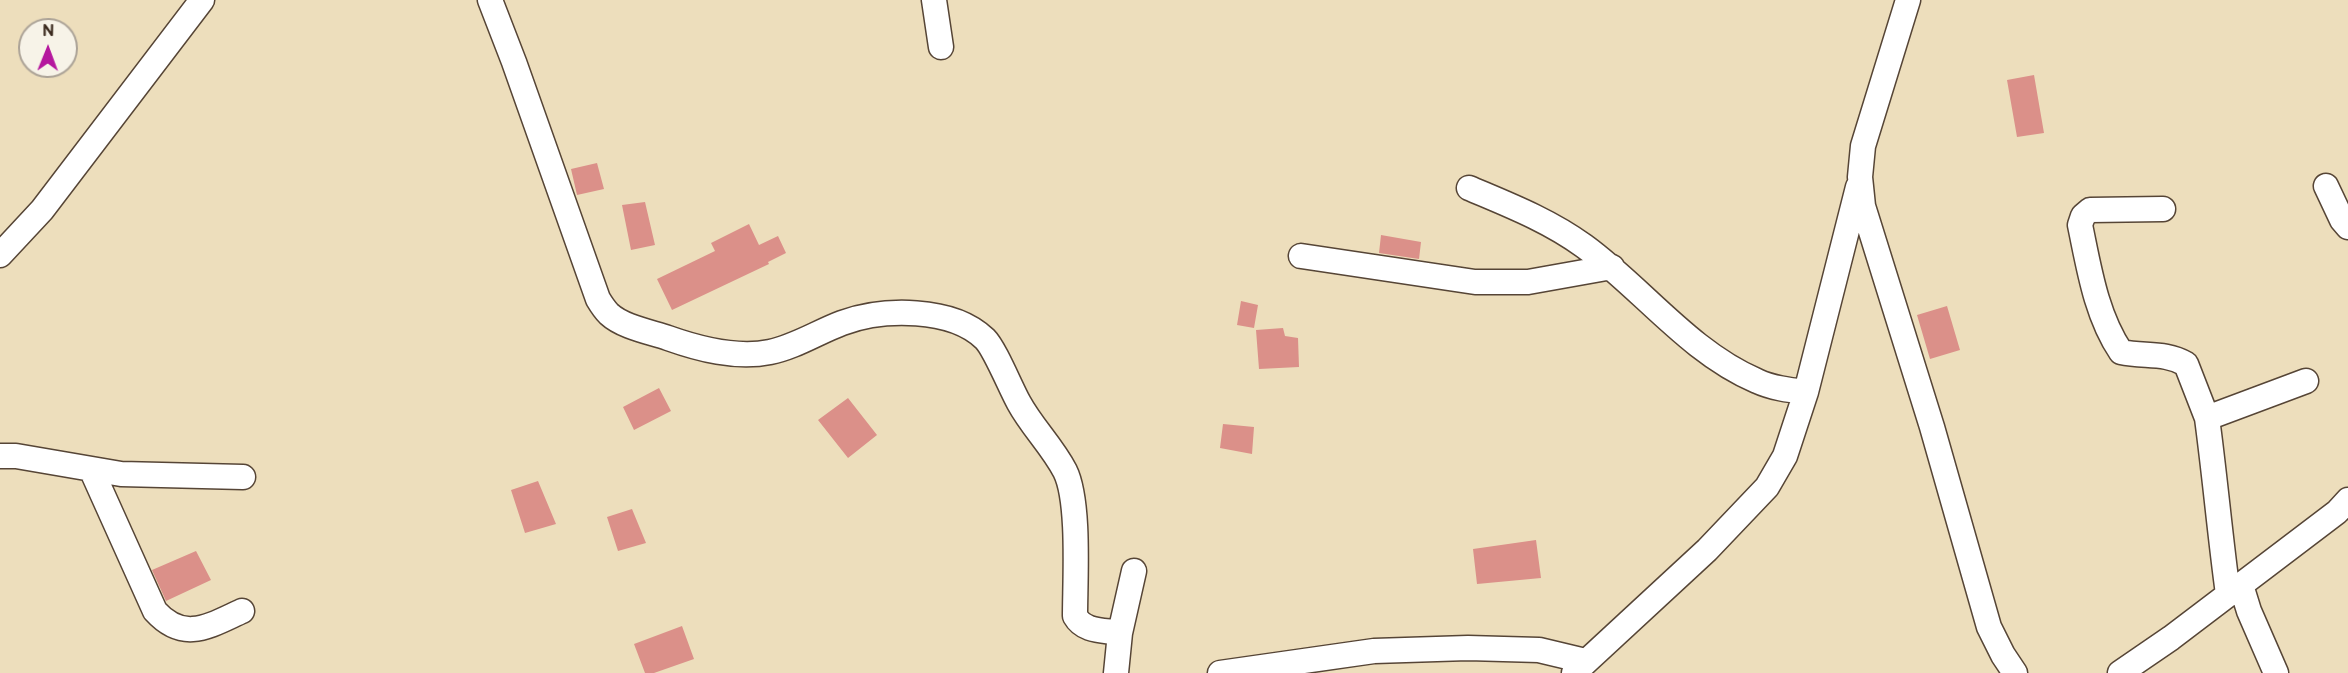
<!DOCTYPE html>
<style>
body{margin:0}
#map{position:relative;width:2348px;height:673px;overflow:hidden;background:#eddebc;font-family:"Balsamiq Sans",sans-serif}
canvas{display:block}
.north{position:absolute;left:18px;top:18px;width:60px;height:60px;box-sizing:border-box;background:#f7f3e8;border:2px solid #aca397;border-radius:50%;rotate:1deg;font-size:16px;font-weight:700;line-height:24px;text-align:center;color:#3b2a1e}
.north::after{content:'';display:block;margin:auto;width:21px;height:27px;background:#b5179e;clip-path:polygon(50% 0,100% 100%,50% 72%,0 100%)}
</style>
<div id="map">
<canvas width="2348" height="673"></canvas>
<div class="north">N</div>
</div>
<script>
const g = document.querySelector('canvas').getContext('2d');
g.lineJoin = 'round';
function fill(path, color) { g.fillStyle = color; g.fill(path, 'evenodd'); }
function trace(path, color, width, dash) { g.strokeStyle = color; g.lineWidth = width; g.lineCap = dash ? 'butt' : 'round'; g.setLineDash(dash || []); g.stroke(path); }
const building = new Path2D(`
 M2034,75L2044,133L2017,137L2007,80Z
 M597,163L604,189L577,195L571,169Z
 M645,202L655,245L631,250L622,205Z
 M749,224L759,245L778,236L786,253L768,262L769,264L672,310L657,279L715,251L711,243Z
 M1381,235L1421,242L1419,259L1379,253Z
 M1241,301L1258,305L1254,328L1237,325Z
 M1947,306L1960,350L1930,359L1917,315Z
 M1283,328L1285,336L1298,338L1299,367L1259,369L1256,330Z
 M659,388L671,411L634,430L623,407Z
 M848,398L877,435L848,458L818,420Z
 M1223,424L1254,427L1252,454L1220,448Z
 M538,481L556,524L525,533L511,490Z
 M632,509L646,543L618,551L607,517Z
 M1536,540L1541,578L1477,584L1473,549Z
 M196,551L211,580L166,601L152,570Z
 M682,626L694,659L654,673H645L634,644Z`);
const minor = new Path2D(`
 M490,0L514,62L598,299C601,304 605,310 609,314C623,327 650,332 668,338C699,349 736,359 770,352C795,347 818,332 842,323C883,308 952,307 985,339C995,349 1011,389 1019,403C1032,427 1052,446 1065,471C1080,501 1075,580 1075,616C1084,632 1103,630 1120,633
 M934,0L941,47
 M1908,0L1863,146L1860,177L1863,206L1932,427L1989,627L2003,655L2015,673
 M2326,186L2342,220L2348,227
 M1469,188C1509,205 1548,220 1584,246C1642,288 1689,352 1757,381C1772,388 1789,390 1806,392
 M2163,209L2090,210L2083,216L2080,225C2089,268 2096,315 2121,352C2145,357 2165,352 2186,364L2207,418L2306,381
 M0,255L42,210L202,0
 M1301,256L1475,282H1528L1612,267
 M2207,418C2215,477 2220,536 2228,594
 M0,456H16L121,474L243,477
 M92,471L155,611C184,643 209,626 242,611
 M2241,585L2249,611L2276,673
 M1116,673L1120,633L1134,571
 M1220,673L1374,651L1468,648L1539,650L1585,661
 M1574,673L1707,550L1767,487L1785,456L1806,392L1858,187
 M2120,673L2171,638L2337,512L2348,500`);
fill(building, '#db9089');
trace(minor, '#564536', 27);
trace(minor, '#fff', 24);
</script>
